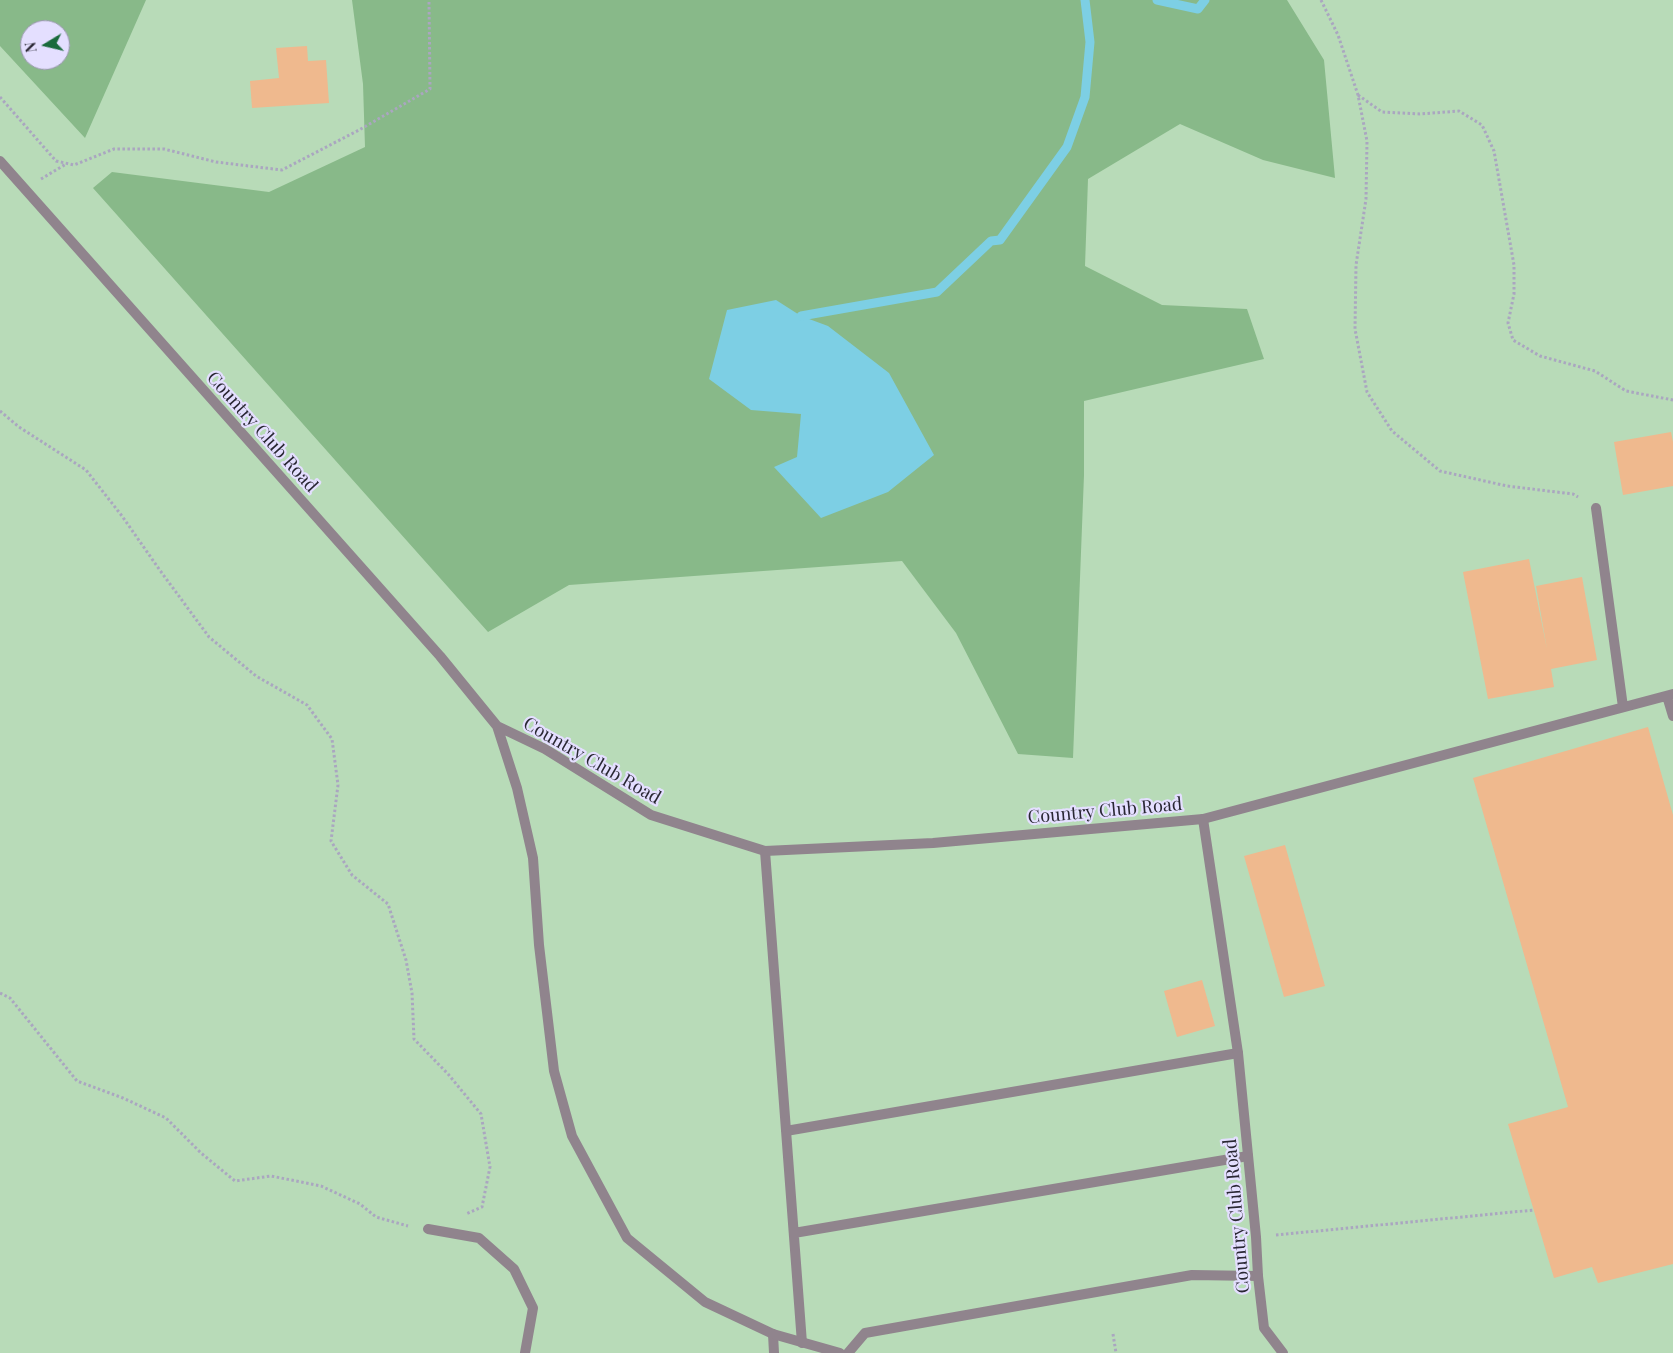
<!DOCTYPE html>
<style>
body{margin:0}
#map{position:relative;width:1673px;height:1353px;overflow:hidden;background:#e4dfff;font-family:"Playfair Display",serif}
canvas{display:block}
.north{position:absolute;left:20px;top:20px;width:50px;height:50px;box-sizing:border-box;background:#e4dfff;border:1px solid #9995ad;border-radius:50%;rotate:261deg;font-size:14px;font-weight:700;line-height:20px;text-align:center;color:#292733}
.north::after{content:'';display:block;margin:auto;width:18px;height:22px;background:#1a6b3c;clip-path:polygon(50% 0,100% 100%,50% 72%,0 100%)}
</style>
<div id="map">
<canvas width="1673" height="1353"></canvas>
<div class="north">N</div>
</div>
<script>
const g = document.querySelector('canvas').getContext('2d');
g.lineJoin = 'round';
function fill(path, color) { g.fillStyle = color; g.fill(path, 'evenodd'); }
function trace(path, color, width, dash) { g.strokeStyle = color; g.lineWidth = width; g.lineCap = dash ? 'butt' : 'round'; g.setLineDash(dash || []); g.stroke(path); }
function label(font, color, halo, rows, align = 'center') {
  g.font = font + ' "Playfair Display",serif'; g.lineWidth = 4.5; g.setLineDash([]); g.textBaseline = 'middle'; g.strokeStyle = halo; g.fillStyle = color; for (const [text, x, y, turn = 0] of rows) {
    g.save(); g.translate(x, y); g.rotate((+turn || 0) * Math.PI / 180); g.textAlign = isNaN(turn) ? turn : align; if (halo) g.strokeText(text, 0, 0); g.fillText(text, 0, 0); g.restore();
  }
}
const green = new Path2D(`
 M0,0H1673V1353H0ZM30,30H60V60H30Z`);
const forest = new Path2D(`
 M0,0H146L85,138L0,46ZM30,30H60V60H30Z
 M352,0H1287L1324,60L1335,178L1263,160L1180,124L1088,179L1085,266L1162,305L1247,309L1264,359L1084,401V475L1073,758L1018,754L956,633L902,561L569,585L488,632L93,188L112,172L269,192L365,147L363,84Z`);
const water = new Path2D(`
 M776,300L801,316L828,326L889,373L934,455L888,492L821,518L774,467L797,457L801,414L751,410L709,379L727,310Z`);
const stream = new Path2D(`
 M1157,0L1198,9L1205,0
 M801,316L937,292L991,241L1000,240L1067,147L1085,97L1090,42L1085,0`);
const building = new Path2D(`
 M307,46L308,61L326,60L329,103L252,108L250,81L279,78L276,48Z
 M1671,432L1673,442V486L1623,495L1614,442Z
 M1529,559L1547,649L1536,586L1582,577L1597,660L1551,669L1554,687L1488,699L1463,572Z
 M1648,727L1673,815V1264L1598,1283L1592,1267L1554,1278L1508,1124L1568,1107L1473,778Z
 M1285,845L1325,986L1284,997L1244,856Z
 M1202,980L1215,1026L1177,1037L1164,991Z`);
const path = new Path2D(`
 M1321,0L1338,35L1358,95L1367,141L1366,199L1356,265L1355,329L1367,392L1392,431L1440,471L1507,486L1573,494L1578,497
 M1358,95L1382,112L1420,114L1459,111L1482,125L1494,151L1514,265V294L1508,323L1513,340L1540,356L1595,371L1626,391L1673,400
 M0,97L56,161L74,165L114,149H164L216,162L282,170L359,130L430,89L429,0
 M41,179L66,164
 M0,411L19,427L86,470L122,516L159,569L209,637L256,676L307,705L332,739L338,785L331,841L352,875L388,904L406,960L412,993L414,1039L448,1074L481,1114L490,1167L482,1207L466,1214
 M0,993L10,998L77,1081L123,1098L166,1118L201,1153L235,1181L271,1176L321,1186L360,1204L376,1217L408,1226
 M1276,1235L1534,1210
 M1113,1334L1116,1353`);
const service = new Path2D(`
 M1596,508L1623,707
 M1667,696L1673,716
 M1203,819L1673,694
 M765,851L802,1343
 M786,1131L1238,1053
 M428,1229L479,1238L514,1269L533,1308L525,1353
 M794,1233L1248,1156
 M773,1334L774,1353
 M848,1353L865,1333L1192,1275L1258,1276`);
const minor = new Path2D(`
 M0,161L440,656L497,726L517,788L533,858L539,945L554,1071L572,1136L627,1238L705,1302L773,1334L840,1353
 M497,726L545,749L651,815L765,851L933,843L1203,819L1238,1053L1256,1237L1258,1276L1264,1328L1283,1353`);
const streetNames = [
 ["Country Club Road",262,432,48],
 ["Country Club Road",592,761,30],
 ["Country Club Road",1105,811,-5],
 ["Country Club Road",1237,1216,-95]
];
fill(green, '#b8dbb8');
fill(forest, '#88b989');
fill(water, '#7dcfe4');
trace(stream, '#7dcfe4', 9);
fill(building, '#efb98e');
trace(path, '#aaa6c0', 3, [2.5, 2.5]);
trace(service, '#90848d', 10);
trace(minor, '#90848d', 10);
label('18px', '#292733', '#e4dfff', streetNames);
</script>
